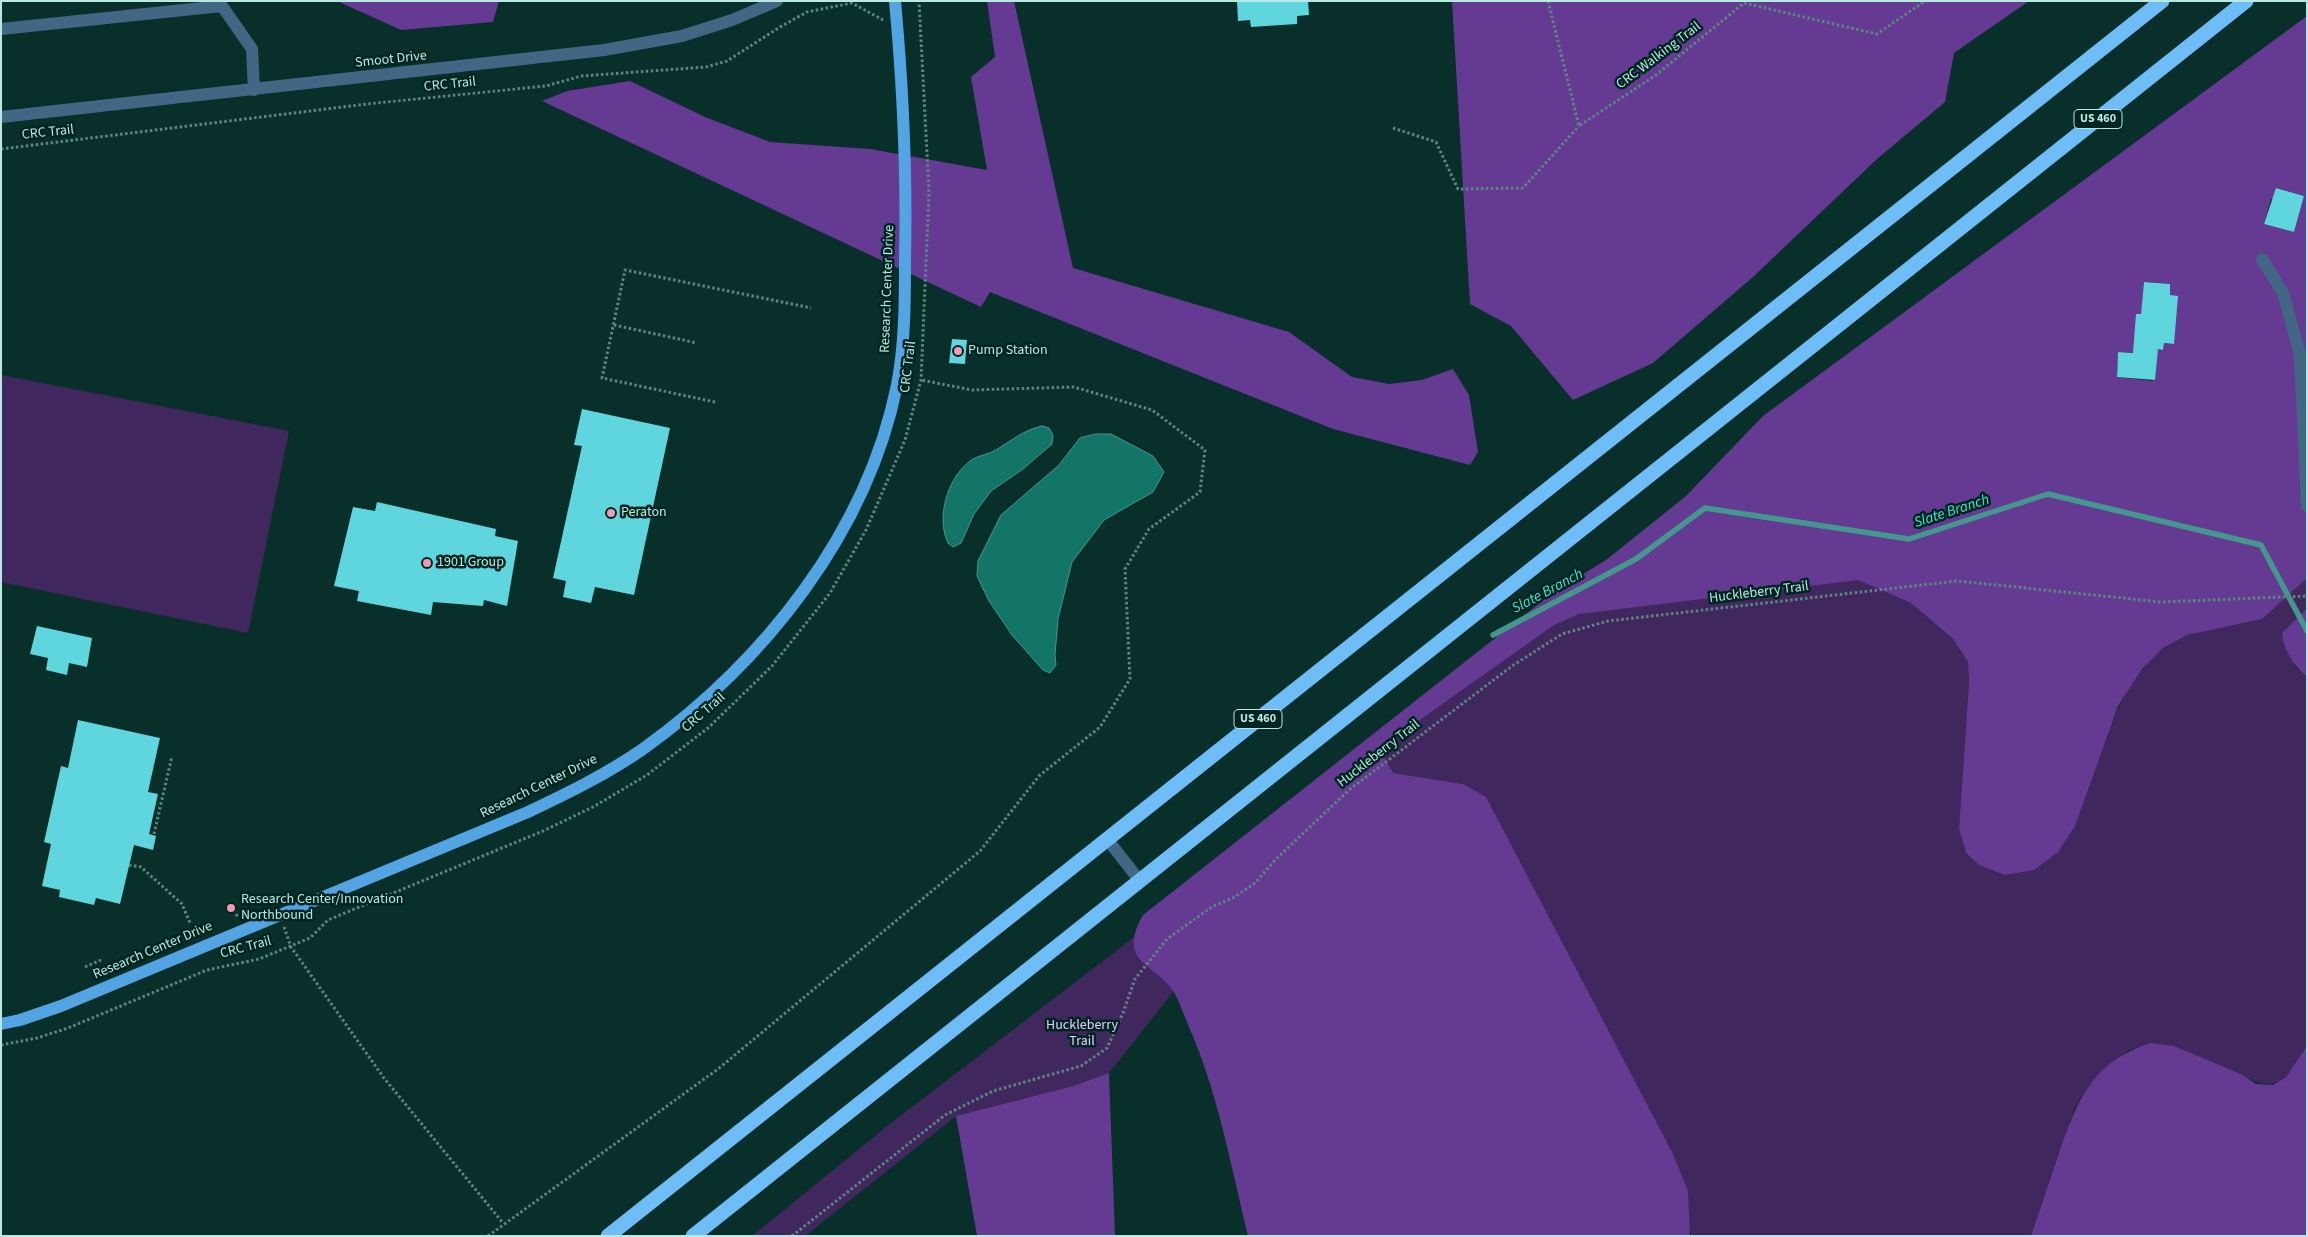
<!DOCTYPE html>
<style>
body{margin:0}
#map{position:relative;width:2308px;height:1237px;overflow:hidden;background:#092f2a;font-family:"Source Sans 3",sans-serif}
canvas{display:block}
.frame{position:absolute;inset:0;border:2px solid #b7e9e0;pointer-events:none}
</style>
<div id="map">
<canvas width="2308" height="1237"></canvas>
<div class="frame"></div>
</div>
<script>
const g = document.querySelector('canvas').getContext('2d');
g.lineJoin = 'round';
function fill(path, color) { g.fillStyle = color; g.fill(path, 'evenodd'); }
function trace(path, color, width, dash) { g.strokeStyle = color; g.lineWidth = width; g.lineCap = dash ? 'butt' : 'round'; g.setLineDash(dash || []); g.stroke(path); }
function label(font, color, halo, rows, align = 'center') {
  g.font = font + ' "Source Sans 3",sans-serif'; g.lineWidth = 5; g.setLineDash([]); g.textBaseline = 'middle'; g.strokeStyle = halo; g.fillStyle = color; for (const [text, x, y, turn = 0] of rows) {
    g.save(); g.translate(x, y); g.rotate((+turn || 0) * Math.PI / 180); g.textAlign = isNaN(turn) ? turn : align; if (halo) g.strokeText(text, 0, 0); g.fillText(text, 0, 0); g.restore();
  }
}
const green = new Path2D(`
 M1,375L289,431L248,633L1,582Z
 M2307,557V608L2282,633L2295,667L2307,677V1046C2291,1075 2277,1097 2243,1075L2150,1043L2129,1050L2105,1068L2090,1084L2075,1107L2031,1236H1690L1691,1233L1463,784L1393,773L1173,992L1109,1073L1073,1086L956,1116L805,1236H752L895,1120L1397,736L1539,620L1782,575ZM1911,603L2262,619C2238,625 2211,627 2188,635C2121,658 2096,767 2075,826L1979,865L1966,853L1959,829L1969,682L1968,662L1953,639Z`);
const forest = new Path2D(`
 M337,1H499L493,22L401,30Z
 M987,1H1014L1073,268L1289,332L1352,377L1389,384L1422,380L1453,369L1469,395L1478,452L1470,465L1333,429L990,292L981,307L542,101L567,91L630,81L705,117L770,142L870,149L987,170L971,77L995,57Z
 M1452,1H2029L1954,53L1945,102L1877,159L1753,277L1653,363L1573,400L1511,326L1470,304Z
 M2307,16V578L2262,619L2187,635L2163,648L2142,669L2118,706L2075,826L2058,852L2034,870L2005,875L1979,865L1966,853L1959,829L1969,682L1968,662L1953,639L1911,603L1858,580L1579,614L1554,625L1397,736L1383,755L1393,773L1463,784L1486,797L1673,1154L1688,1191L1690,1236H1248C1231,1166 1218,1093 1189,1027C1184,1016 1180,1003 1174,992C1154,962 1116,963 1143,915L1555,591L1606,560L1686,496L1763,416ZM2277,188L2304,196L2294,232L2264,224L2271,199H2274ZM2144,282L2170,284L2169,306L2173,344L2164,343L2163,350L2158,349L2153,381L2117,377L2118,352L2138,353Z
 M2307,608V677C2293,665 2284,651 2282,633Z
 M2150,1043L2174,1046L2243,1075L2256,1084L2273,1085L2286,1077L2307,1046V1236H2031C2040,1209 2049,1183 2058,1156C2077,1102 2090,1063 2150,1043Z
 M1109,1073L1115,1236H977L956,1116L1073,1086Z`);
const water = new Path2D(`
 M1042,426L1049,428L1053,435L1052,444L1023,469L991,491L974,514L961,543L953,547L948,543C936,518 947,479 969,462C975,456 986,455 994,451C1010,442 1023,430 1042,426Z
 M1096,434H1111L1153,456L1164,472L1153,492L1104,520L1072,562L1058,619L1055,655L1056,665L1050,673L1043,670L1012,635L989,601L977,576L978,561L1001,515L1059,465L1080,438Z`);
const stream = new Path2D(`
 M1493,635L1636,559L1705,508L1909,539L2048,494L2261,545L2307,631`);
const building = new Path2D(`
 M1237,1H1308L1309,15L1297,16V24L1251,27L1250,20L1238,21Z
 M2276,188L2304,196L2294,232L2264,224Z
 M2144,282L2170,284V295L2178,296L2174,344L2164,343L2163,350L2158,349L2155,380L2117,377L2118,352L2133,353L2136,314H2141Z
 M952,339L967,340L965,364L949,363Z
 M582,409L670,428L634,595L595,587L591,603L563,597L566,581L553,578L582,446L574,445Z
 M377,502L496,529L495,536L518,541L507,606L484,600L483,606L433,602L431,615L357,601L359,591L334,586L353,507L375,511Z
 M37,626L92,638L87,667L69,663L67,675L46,670L48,658L30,654Z
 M78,720L160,738L148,792L158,794L149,834L156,836L153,850L134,845L120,904L96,898L94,905L59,897L60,890L42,886L51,844L44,842L61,766L68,768Z`);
const path = new Path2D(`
 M1548,1L1579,126L1656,75L1744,3L1877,34L1925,1
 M1393,128L1436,142L1458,189L1523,188L1579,126
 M1,149L367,104L546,86L581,76L706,67L727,61L780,27L807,12L852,3L883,20
 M614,325L697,343
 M715,402L602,378L625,270L811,308
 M154,834L172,756
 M129,865L141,867L182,904L190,923
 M232,905L238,918
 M284,927L291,947L384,1078L503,1223
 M85,967L101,960
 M1,1045L37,1038L68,1028L207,970L259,959L310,938L328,920L543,831L593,807L647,775L708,728L772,666L830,593L866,530L905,440L921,380L929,192L919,1
 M488,1236L718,1069L980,851L1039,776L1100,727L1130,679L1125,569L1149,529L1200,492L1205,450L1152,410L1074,387L972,390L921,380
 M792,1236L945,1115L993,1091L1081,1066L1107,1048L1123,1013L1135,979L1167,939L1213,906L1233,898L1255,883L1275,860L1349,790L1512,666L1562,634L1608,621L1957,581L2161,602L2307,596`);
const minor = new Path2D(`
 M216,3L222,6L252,49L254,90
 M1,29L222,6
 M1,117L604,50L682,36L732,20L777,1
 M2262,259L2283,293L2300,355L2307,506
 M1107,839L1140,881`);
const major = new Path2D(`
 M1,1024L20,1020L61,1006L528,812C568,793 607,774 643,749C764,662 867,533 897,385C905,344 905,301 905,259C907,172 903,88 895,1`);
const highway = new Path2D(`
 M608,1236L2162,1
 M693,1236L2246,1`);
const markers = [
 [958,351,5,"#f19ab1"],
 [611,513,5,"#f19ab1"],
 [427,563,5,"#f19ab1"],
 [231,908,5,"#f19ab1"]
];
const shields = [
 [2098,119,48],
 [1258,719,48]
];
const shieldNames = [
 ["US 460",2098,119],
 ["US 460",1258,719]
];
const streetNames = [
 ["CRC Walking Trail",1659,56,-37],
 ["Smoot Drive",391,60,-6],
 ["CRC Trail",450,85,-6],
 ["CRC Trail",48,133,-6],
 ["Research Center Drive",888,289,-88],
 ["CRC Trail",909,367,-83],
 ["Huckleberry Trail",1759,593,-7],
 ["CRC Trail",704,713,-41],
 ["Huckleberry Trail",1379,754,-38],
 ["Research Center Drive",539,787,-26],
 ["CRC Trail",246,948,-15],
 ["Research Center Drive",153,951,-23]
];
const poiNames = [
 ["Pump Station",968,351],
 ["Peraton",621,513],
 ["1901 Group",437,563],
 ["Research Center/Innovation",241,900],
 ["Northbound",241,916]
];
const parkNames = [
 ["Huckleberry",1082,1026],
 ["Trail",1082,1042]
];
const waterNames = [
 ["Slate Branch",1952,512,-18],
 ["Slate Branch",1548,592,-28]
];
fill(green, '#40275e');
fill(forest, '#643a93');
fill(water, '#137468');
trace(water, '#44978c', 1);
trace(stream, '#44978c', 5.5);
fill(building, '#5fd5de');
trace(path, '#5c8781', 3, [2.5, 2.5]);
trace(minor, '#416784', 12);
trace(major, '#52a5e2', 12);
trace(highway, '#6fbdf7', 15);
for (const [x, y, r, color] of markers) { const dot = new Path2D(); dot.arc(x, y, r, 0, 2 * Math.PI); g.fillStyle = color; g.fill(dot); trace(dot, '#002520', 2); }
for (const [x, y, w] of shields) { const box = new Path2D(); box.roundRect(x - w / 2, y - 9.5, w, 19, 4); g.fillStyle = '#002520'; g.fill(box); trace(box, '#b7e9e0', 1); }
label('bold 12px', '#b7e9e0', null, shieldNames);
label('14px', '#b7e9e0', '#002520', streetNames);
label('14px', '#b7e9e0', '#002520', poiNames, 'left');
label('14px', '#e1ceff', '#002520', parkNames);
label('italic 15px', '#3de7d2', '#002520', waterNames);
</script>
